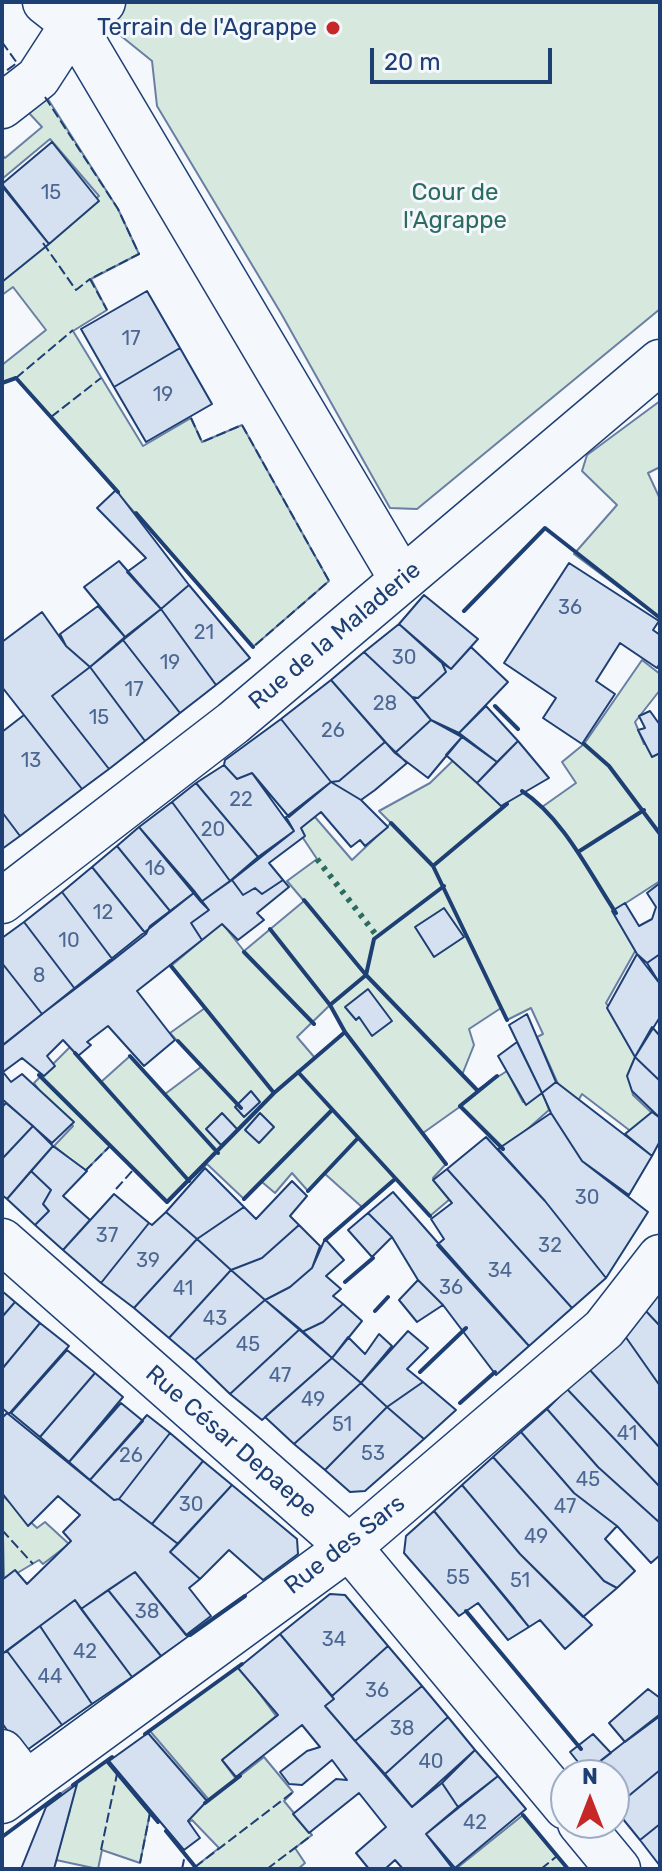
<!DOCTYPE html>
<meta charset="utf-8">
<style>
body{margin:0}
#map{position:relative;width:662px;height:1871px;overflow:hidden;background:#f4f7fb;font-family:Rubik,sans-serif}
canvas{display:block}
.frame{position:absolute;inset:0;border:4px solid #1d3f73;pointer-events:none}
.north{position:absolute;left:550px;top:1759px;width:80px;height:80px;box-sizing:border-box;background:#f4f7fb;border:2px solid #9eadc5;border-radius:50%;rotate:0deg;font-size:22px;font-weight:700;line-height:32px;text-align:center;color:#1d3f73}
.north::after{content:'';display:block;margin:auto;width:28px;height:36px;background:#c62828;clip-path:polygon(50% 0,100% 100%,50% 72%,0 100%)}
.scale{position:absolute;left:370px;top:48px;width:182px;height:36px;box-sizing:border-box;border:4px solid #1d3f73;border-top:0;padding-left:10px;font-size:24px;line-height:28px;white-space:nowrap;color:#1d3f73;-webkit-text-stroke:6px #f4f7fb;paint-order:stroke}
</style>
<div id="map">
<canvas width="662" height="1871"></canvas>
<div class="frame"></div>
<div class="north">N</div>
<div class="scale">20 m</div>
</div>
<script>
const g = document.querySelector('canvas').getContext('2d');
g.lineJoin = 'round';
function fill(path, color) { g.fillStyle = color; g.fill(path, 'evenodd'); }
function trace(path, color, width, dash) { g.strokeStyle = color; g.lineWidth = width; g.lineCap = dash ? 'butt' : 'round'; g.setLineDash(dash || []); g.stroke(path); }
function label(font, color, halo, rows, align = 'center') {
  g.font = font + ' Rubik,sans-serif'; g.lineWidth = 6; g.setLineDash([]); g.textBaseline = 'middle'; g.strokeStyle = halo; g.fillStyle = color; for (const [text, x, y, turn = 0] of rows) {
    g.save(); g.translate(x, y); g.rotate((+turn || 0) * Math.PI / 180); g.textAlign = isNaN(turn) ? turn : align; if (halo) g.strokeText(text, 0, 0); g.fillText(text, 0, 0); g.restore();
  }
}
const green = new Path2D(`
 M79,2H660V309L417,509L390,508L282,315L157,106L152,61Z
 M46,96L118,209L139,254L91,279L107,310L73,331L143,446L191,418L202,442L242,425L329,581L253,647L16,378L2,383V365L46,330L13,287L2,295V278L99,196L50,139L2,179V155L5,158L42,127L29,113Z
 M660,401V467L648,473L660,499V618L574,554L617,505L582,471L587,455Z
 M642,660L660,674V690L635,722L644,744L660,743V881L615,910L638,946L606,1003L643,1055L629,1077L633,1095L652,1113L637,1136L582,1094L571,1113L537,1037L543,1034L531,1008L507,1020L501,1008L469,1029L474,1045L462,1075L477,1090L507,1071L523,1102L543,1093L549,1110L504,1150L461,1106L423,1133L446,1164L433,1178L450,1199L430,1216L396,1179L363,1208L324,1173L308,1191L292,1173L275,1193L262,1182L244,1199L207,1164L167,1202L110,1146L85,1171L54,1146L73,1126L53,1109L34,1083L70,1047L101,1082L130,1056L165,1094L201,1067L170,1033L205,1008L171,966L222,923L244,951L304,901L287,881L317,859L297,829L315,817L352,860L391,823L379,811L430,783L469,745L494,770L542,807L576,783L562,762L584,744ZM330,1005L344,1032L315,1058L297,1037Z
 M2,1495L37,1528L45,1522L69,1544L43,1564L39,1560L4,1581Z
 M239,1666L276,1716L222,1760L236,1779L264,1757L293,1792L284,1801L312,1835L295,1848L305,1863L298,1869H197L195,1867L219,1848L192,1820L170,1837L167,1832L209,1800L150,1731Z
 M107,1761L150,1813L140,1863L102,1850L98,1869L56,1860L70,1810L47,1803Z
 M523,1815L568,1869H455L457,1868Z`);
const building = new Path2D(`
 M52,142L99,201L49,244L2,184Z
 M2,186L49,244L2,282Z
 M147,291L180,348L114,387L81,329Z
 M180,348L212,404L146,442L114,387Z
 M116,490L189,585L161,609L127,572L146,558L97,508Z
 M119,561L161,609L125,637L84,587Z
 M569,563L659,621L653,630L660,635V663L657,668L620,643L596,681L615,694L582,744L543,718L556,698L504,663Z
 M189,585L250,658L216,685L161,609Z
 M424,595L478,639L451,669L399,624Z
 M98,606L125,637L90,667L66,646L60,634Z
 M161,609L216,685L180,713L123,640Z
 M42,612L66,646L90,667L52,696L109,769L82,789L2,687V642Z
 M399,624L442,663L446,672L418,698H413L364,652Z
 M123,640L180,713L145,741L90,667Z
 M471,647L508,682L459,733L431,720L412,697L418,698L446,672L442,663L451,669Z
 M364,652L413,698L431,720L395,753L331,680Z
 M90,667L145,741L109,769L52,696Z
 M331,680L385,742L339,781L331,782L281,719Z
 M486,706L518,741L497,762L459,733Z
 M650,711L660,725V753L652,757L638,730L645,728L639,716Z
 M24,715L82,789L20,836L2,812V732Z
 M281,719L331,782L289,817L252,773L237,779L224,765L225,760Z
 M431,720L462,737L428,778L395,753Z
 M462,737L497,762L477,783L446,755Z
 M518,741L549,778L501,806L477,783Z
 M385,742L407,763L375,790L361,800L331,782L339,781Z
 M224,765L237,779L252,773L294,831L258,857L196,783Z
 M331,782L361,800L388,827L365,846L360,840L351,847L321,812L301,828L305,836L269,863L283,880L262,894L255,888L243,895L232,880L294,831L286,817Z
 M196,783L258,857L230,881L172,802Z
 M172,802L230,881L201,902L139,827Z
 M2,812L20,836L2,849Z
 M139,827L195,892L170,911L117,846Z
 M117,846L170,911L150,926L146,934L92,867Z
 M92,867L146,934L113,960L62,892Z
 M232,880L243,895L255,888L262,894L283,880L289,887L257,913L264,920L238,940L222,924L202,940L191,923L209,910L201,902Z
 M660,883V954L647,963L637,954L612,911L625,903L639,926L652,919L656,907L647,893Z
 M62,892L113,960L75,989L24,922Z
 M195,892L209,910L191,923L202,940L137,991L175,1040L144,1066L108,1026L87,1042L91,1045L78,1056L63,1040L47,1056L55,1066L44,1076L22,1058L3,1072L11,1082L22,1074L74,1122L52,1143L2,1099V1046Z
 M444,908L464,937L434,957L415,927Z
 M24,922L75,989L42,1014L2,963V938Z
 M637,954L660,984V1017L635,1057L607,1008Z
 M660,954V984L647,963Z
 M2,963L42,1014L4,1044L2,1041Z
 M368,989L392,1021L372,1036L359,1017L356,1020L345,1007Z
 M527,1014L556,1082L542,1093L509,1025Z
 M652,1027L660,1036V1081L635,1057Z
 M517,1042L542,1093L526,1105L498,1056Z
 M635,1057L660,1081V1118L632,1091L627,1076Z
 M556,1082L652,1156L629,1195L582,1161L551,1113L542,1093Z
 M251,1091L260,1102L244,1117L235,1107Z
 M6,1103L33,1126L2,1159V1107Z
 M652,1112L660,1118V1141L652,1156L625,1134Z
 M222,1113L238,1130L221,1145L206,1129Z
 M260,1113L274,1127L259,1143L245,1130Z
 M551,1113L582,1161L648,1212L606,1278L545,1201L498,1149Z
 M33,1126L53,1146L7,1199L2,1195V1159Z
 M486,1137L545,1201L606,1278L572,1308L447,1169Z
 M53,1146L87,1171L63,1196L90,1220L63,1250L35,1225L49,1211L43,1204L51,1190L31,1171Z
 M205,1168L244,1207L197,1239L166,1212Z
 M447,1169L572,1308L529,1346L437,1245L444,1239L431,1219L452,1203L433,1180Z
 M31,1171L51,1190L43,1204L49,1211L35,1225L7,1199Z
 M292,1181L307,1196L290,1216L299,1225L262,1258L231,1270L197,1239L244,1207L256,1219Z
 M393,1192L529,1346L496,1375L443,1305L418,1280L392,1237L368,1213Z
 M114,1194L149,1223L101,1283L63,1250Z
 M166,1212L197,1239L134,1308L101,1283L149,1223L152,1225Z
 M368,1213L392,1237L372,1257L348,1230Z
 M299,1225L320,1246L312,1268L290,1287L265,1300L231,1270L262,1258Z
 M197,1239L231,1270L169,1338L134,1308Z
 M325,1239L344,1260L326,1276L341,1289L333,1296L343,1304L323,1322L302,1332L265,1300L290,1287L312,1268Z
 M231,1270L265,1300L195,1360L169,1338Z
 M418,1280L443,1305L417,1322L399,1300Z
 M660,1289V1326L644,1309Z
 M2,1291L15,1302L2,1317Z
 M265,1300L300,1329L230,1394L195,1360Z
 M15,1302L40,1323L2,1369V1317Z
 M343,1304L362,1321L332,1358L302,1332L323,1322Z
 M644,1309L660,1326V1386L625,1336Z
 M40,1323L69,1346L9,1414L2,1408V1369Z
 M300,1329L332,1358L262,1420L230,1394Z
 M408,1331L428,1348L407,1369L423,1382L387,1407L361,1383Z
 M379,1334L392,1346L361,1383L332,1358L348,1337L365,1354Z
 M625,1336L660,1386V1448L589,1369Z
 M67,1350L95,1373L40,1437L11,1413Z
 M332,1358L361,1383L294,1444L265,1417Z
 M589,1369L660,1448V1487L567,1389Z
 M95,1373L123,1397L69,1462L40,1437Z
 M423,1382L456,1410L424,1439L387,1407Z
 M361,1383L387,1407L325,1470L294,1444Z
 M567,1389L660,1487V1523L598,1467L547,1409Z
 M121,1403L143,1421L90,1480L69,1462Z
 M387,1407L424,1439L365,1491L350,1492L325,1470Z
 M547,1409L598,1467L660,1523V1555L651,1563L617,1526L574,1493L521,1432Z
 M7,1413L114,1500L119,1499L178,1544L170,1552L200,1579L189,1588L211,1616L186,1635L135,1572L81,1609L75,1600L2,1654V1580L15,1570L27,1584L71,1541L63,1532L80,1515L58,1496L28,1526L2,1493V1418Z
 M147,1415L170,1433L119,1499L114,1500L90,1480Z
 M521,1432L574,1493L617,1526L605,1539L635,1571L617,1588L604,1581L493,1457Z
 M170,1433L203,1461L152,1524L119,1499Z
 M493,1457L604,1581L617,1588L583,1617L520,1554L462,1485Z
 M203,1461L232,1485L178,1544L152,1524Z
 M232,1485L297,1539L298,1554L263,1580L229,1550L200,1579L170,1552Z
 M462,1485L520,1554L592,1625L565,1649L540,1620L529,1627L434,1511Z
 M434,1511L515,1609L529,1627L508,1640L478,1603L459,1616L404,1553L406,1536Z
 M135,1572L188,1637L161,1656L108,1590Z
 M108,1590L161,1656L132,1677L81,1609Z
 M330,1594L345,1595L388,1646L332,1696L280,1634Z
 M75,1600L132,1677L92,1704L40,1626Z
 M40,1626L92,1704L62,1725L7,1651Z
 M280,1634L334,1699L325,1706L412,1807L442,1783L458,1807L426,1834L453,1869H403L395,1860L385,1869H369L356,1853L386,1827L359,1793L309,1833L293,1814L336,1779L347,1780L332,1760L302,1785L289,1784L280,1772L307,1751L320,1747L302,1725L236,1777L222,1760L278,1715L238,1668Z
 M388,1646L422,1686L355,1741L325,1706L334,1699L332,1696Z
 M7,1651L62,1725L23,1753L2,1723V1654Z
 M422,1686L448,1717L385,1774L355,1741Z
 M648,1689L660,1698V1716L625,1742L609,1723Z
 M659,1715L660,1770L614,1808V1775L586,1772Z
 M448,1717L475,1750L412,1807L385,1774Z
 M148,1733L207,1801L188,1821L200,1838L184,1850L109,1761Z
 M593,1734L611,1753L586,1772L570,1752Z
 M475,1750L498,1776L458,1807L442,1783Z
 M660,1770V1824L640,1840L614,1808Z
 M498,1776L526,1809L455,1868L426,1834Z
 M77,1784L54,1869H21L46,1807Z
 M660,1824V1866L640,1840Z`);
const minor = new Path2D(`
 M45,2L73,24L401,578
 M2,106L38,78L73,24L103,2
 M2,901L233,723L660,362
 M2,1241L349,1547L566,1807
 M2,1752L26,1783
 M2,1801L349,1547L604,1329L660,1257
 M580,1823L618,1869`);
const hedge = new Path2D(`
 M317,859L377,936`);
const fence = new Path2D(`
 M2,42L17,63L3,73
 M45,97L118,209L139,254L90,279L107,310
 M43,243L76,290L90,279
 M16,378L73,330
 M51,417L101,378
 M191,418L202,442L242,425L329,581L253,647
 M85,1171L110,1146
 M116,1189L134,1169
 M2,1530L33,1564
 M101,1850L117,1774
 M140,1863L150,1813
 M195,1867L293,1792
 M182,1869L185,1855
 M267,1869L312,1835
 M541,1869L557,1856`);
const wall = new Path2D(`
 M2,383L16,378L118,492
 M136,513L253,647
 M464,611L545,528L660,618
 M495,706L518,729
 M584,744L609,766L660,834
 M522,791C563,818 589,872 616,913
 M391,823L433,866L507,1020
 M578,852L644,810
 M433,866L507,804
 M304,900L366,975L477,1090
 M270,929L330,1005
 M244,952L314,1024
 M171,966L274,1093
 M345,1032L446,1164
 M178,1041L241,1108
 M75,1053L189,1181
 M130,1056L218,1153
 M298,1072L430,1216
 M39,1075L167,1202L274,1093L345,1032L330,1005L366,975L374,939L444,886
 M497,1076L460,1106L503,1149
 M308,1191L358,1138
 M244,1199L332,1110
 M325,1240L395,1179
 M345,1282L373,1258
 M375,1311L388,1297
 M420,1372L466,1328
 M460,1403L495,1372
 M466,1611L581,1749
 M190,1635L245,1596
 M145,1734L242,1664
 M107,1761L158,1822
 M73,1785L112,1757
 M205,1803L240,1776
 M523,1815L568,1869
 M166,1831L197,1869
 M2,1837L60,1794`);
const markers = [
 [333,28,8,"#c62828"]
];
const numberNames = [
 ["15",51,193],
 ["17",131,339],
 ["19",163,395],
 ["36",570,608],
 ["21",204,633],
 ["30",404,658],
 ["19",170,663],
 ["17",134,690],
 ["28",385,704],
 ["15",99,718],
 ["26",333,731],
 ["13",31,761],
 ["22",241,800],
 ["20",213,830],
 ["16",155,869],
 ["12",103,913],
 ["10",69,941],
 ["8",39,976],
 ["30",587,1198],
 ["37",107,1236],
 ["32",550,1246],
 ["39",148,1261],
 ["34",500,1271],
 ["36",451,1288],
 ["41",183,1289],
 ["43",215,1319],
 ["45",248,1345],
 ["47",280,1376],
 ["49",313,1400],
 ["51",342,1425],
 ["41",627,1434],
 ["53",373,1454],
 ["26",131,1456],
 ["45",588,1480],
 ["30",191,1505],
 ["47",565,1507],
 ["49",536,1537],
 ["55",458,1578],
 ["51",520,1581],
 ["38",147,1612],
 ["34",334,1640],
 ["42",85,1652],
 ["44",50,1677],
 ["36",377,1691],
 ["38",402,1729],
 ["40",431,1762],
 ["42",475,1823]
];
const poiNames = [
 ["Terrain de l'Agrappe",317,28]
];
const parkNames = [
 ["Cour de",455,193],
 ["l'Agrappe",455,221]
];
const streetNames = [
 ["Rue de la Maladerie",335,636,-40],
 ["Rue César Depaepe",231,1442,41],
 ["Rue des Sars",345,1545,-38]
];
fill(green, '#d7e8df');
trace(green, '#687fa3', 2);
fill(building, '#d5e0f0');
trace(building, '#1d3f73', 2);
trace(minor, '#1d3f73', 47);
trace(minor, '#f4f7fb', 44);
trace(hedge, '#2c6c60', 6, [4, 6]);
trace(fence, '#1d3f73', 2, [10, 4]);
trace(wall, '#1d3f73', 4);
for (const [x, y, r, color] of markers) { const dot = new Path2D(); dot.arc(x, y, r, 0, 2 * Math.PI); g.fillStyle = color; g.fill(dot); trace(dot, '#f4f7fb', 3); }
label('20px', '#4b6792', null, numberNames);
label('24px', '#1d3f73', '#f4f7fb', poiNames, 'right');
label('24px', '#2c6c60', '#f4f7fb', parkNames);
label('24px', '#1d3f73', '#f4f7fb', streetNames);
</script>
